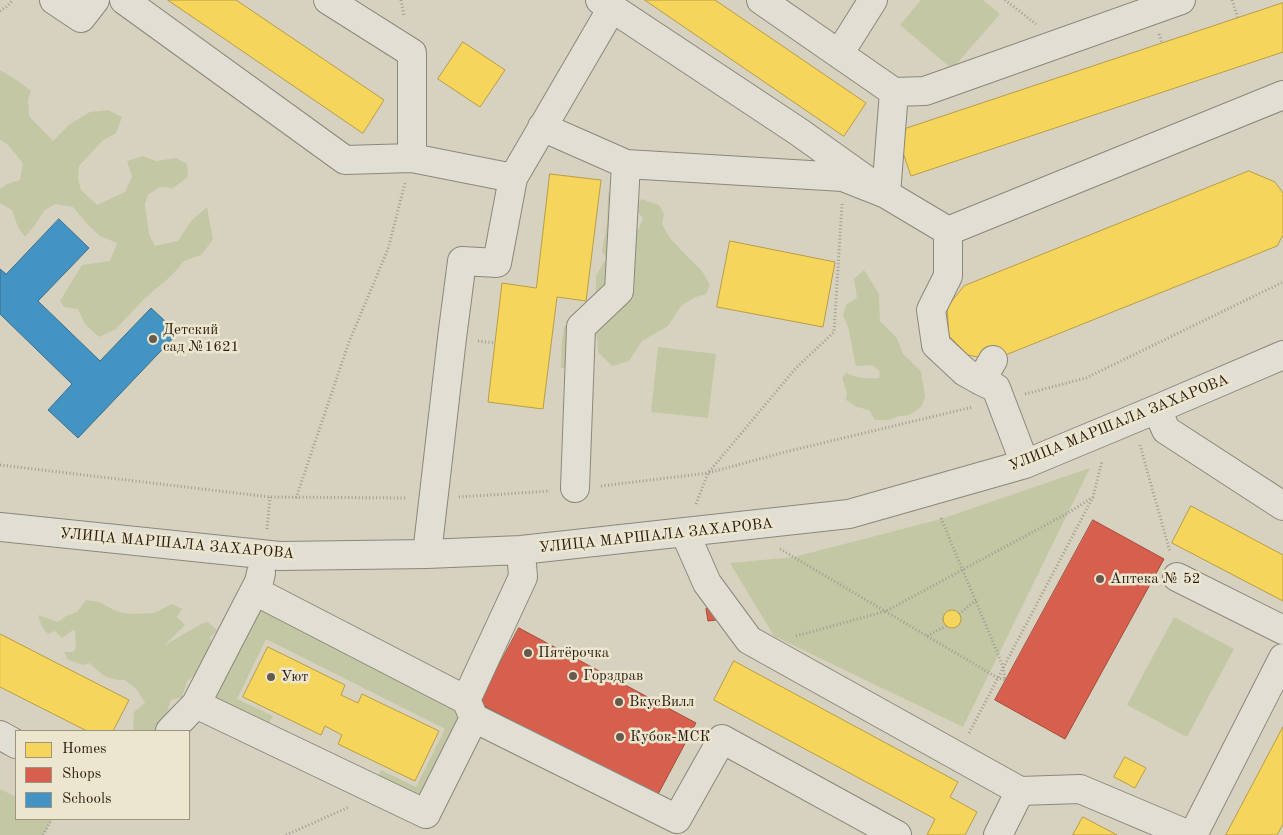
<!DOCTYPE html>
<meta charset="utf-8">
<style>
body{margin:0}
#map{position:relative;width:1283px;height:835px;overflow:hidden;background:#d7d2bf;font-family:"Old Standard TT",serif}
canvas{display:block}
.legend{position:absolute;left:15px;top:730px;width:175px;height:90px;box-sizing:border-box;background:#ece6cf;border:1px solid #9f9482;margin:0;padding:6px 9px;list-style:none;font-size:15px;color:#2b1a0f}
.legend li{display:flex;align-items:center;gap:10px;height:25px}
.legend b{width:25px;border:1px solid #9f9482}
</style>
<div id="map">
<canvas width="1283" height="835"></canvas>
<ul class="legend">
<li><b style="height:14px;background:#f6d55c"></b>Homes</li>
<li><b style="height:14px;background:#d6604d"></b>Shops</li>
<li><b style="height:14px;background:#4393c3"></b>Schools</li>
</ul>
</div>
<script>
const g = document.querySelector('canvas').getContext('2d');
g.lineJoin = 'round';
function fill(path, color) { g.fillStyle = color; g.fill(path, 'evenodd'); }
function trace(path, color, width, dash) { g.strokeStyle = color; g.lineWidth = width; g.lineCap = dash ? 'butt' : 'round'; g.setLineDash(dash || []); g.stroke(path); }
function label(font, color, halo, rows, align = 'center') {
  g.font = font + ' "Old Standard TT",serif'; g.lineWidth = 5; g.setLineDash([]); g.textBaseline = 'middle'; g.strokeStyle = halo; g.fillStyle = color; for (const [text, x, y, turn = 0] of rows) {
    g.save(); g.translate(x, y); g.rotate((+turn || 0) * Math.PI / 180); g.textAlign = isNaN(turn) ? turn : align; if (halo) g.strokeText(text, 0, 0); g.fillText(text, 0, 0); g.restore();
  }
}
const green = new Path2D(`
 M921,0H983L1000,14L952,69L900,25Z
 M0,70L18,81L31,91L28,100L29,116L53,141L70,124L90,112L108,110L122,117L116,133L102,141L79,166L78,180L81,190L97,205L125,192L132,177L127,161L143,156L156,161L176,158L187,164L188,177L173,188L160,187L148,195L145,204L149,234L155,246L178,241L191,221L207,207L213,240L201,255L184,261L171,276L144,299L116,329L99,337L85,324L78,309L64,307L60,301L82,265L110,261L117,243L100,236L88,225L73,207L55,204L44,211L35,225L25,237L18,227L12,210L0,203V189L7,184L20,180L23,163L7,144L0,140Z
 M608,192L614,199L628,231L639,229L643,218L633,207L642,199L659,205L664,214L662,224L669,237L682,251L702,271L710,285L706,294L696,297L682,305L668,326L642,341L629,361L612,366L598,352L597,336L571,367L561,368L562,339L564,326L574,323L590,308L596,290V276L606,258L602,251L607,224Z
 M864,270L879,294L880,321L897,338L903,354L921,371L925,397L921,407L909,415L899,416L889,420H875L869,410L857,407L846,400L847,392L842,378L846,373C857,378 867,379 879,378L880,371L872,365L856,366L852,347L849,330L843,315L847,304L857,298L854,279Z
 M658,347L716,354L708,418L651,412Z
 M1090,468L963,727L774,636L730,563L794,557L941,519Z
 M86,600L99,602L116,611L130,614L154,613L172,604L182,609L177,617L185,625L165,645L203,623L208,622L218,631L210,637L214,656L197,673L187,681L182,697L171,700L168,708L169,716L170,731H132L133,730L134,712L145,703L137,690L125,680C108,681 101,674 89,663L83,665L68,660L64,652H73L76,648L75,631L73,630L62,638L55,631L48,634L42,627L38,615L58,622L66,616L77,612Z
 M257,602L462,708L466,717L422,804L376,781L381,770L416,787L445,729L266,639L237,699L273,716L265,730L206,701Z
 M1174,617L1234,649L1187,737L1127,705Z
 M0,789L16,797V819H52L43,835H0Z`);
const homes = new Path2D(`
 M168,0H236L384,100L363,133Z
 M645,0H715L866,103L844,136Z
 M1283,3V52L911,176L896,132Z
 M463,42L505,70L480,107L438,79Z
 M1249,171L1275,182L1283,193V235L1277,246L993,360L968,355L949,336L947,307L964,286Z
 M550,174L601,180L586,301L557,297L543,409L488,402L502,283L536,288Z
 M730,241L835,262L823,327L717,307Z
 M1191,506L1283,555V601L1172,543Z
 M943 619a9 9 0 1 1 18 0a9 9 0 1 1-18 0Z
 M0,634L129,700L113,731H87L0,687Z
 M268,647L345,685L341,695L358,703L362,694L439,731L415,781L338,744L342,735L325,726L321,735L243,697Z
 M734,661L958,782L950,797L977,812L965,835H927L935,819L714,700Z
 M1283,727V824L1277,835H1226Z
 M1125,757L1146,768L1135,788L1114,777Z
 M1083,817L1117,835H1073Z`);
const shops = new Path2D(`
 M1093,520L1164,559L1065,739L995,700Z
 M714,608L716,620L708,621L706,609Z
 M519,628L696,723L656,798L479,703Z`);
const schools = new Path2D(`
 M59,219L89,248L38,301L100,361L151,308L178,333L78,438L48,410L72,384L0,314V269L6,274Z`);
const path = new Path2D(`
 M401,0L404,16
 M1005,0L1036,24
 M1232,0L1238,18
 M0,11L6,7L13,0
 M1159,34L1162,43
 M478,341L495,343
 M1025,394L1086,378L1283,282
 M1140,445L1170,552
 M0,465L270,497L407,498
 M601,486L708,473L789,451L973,407
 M459,497L550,491
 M296,498L349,342L388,249L405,183
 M696,504L708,473L796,368L834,332L842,204
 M267,529L270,497
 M780,549L998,678L1005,680L1003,667L998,654L940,516
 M959,614L976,600
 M796,636L886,611L1068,513L1093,497
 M927,636L946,626
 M969,733L1093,497L1102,461
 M43,835L52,819
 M286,835L349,807`);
const minor = new Path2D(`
 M54,0L81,18L95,0
 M124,0L345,160L412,158L513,178
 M328,0L412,53V158
 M600,0L799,132L886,194L948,231L1283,95
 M761,0L894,92
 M839,54L873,0
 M542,127L626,164L843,177L886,194L894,92L925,91L1181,0
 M948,231V276L931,310L936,345L965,372L981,381L993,360
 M981,381L996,388L1025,464
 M1157,409L1166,430L1283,506
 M575,488L581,327L619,291L626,164
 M0,527L280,556L427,554L521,550L849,514L1025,464L1157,409L1283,355
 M685,533L707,583L749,640L1020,791L998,835
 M521,550L523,577L466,700L474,718L677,819L722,739L897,835
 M427,554L452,338L462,261L497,263L513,178L612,8
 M1177,577L1283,630
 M255,591L466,700
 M196,704L426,814L474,718
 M170,731L196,704L259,582L261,573
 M0,735L16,744
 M1020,791L1080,789L1189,835
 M1193,835L1283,658`);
const markers = [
 [153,339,5,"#675a4d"],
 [1100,579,5,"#675a4d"],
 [528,653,5,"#675a4d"],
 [573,676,5,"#675a4d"],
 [271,677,5,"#675a4d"],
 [619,702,5,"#675a4d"],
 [620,737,5,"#675a4d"]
];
const poiNames = [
 ["Детский",163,330],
 ["сад №1621",163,347],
 ["Аптека № 52",1110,579],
 ["Пятёрочка",538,653],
 ["Горздрав",583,676],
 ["Уют",281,677],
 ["ВкусВилл",629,702],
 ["Кубок-МСК",630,737]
];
const streetNames = [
 ["УЛИЦА МАРШАЛА ЗАХАРОВА",1119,423,-22],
 ["УЛИЦА МАРШАЛА ЗАХАРОВА",656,536,-6],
 ["УЛИЦА МАРШАЛА ЗАХАРОВА",177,544,5]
];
fill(green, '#c4c7a3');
fill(homes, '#f6d55c');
trace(homes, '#b99d45', 1);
fill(shops, '#d6604d');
trace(shops, '#a34b3a', 1);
fill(schools, '#4393c3');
trace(schools, '#3c6f8d', 1);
trace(minor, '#8c877a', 30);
trace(path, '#a09c93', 3, [1, 2.5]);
trace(minor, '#e1ded4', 28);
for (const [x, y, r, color] of markers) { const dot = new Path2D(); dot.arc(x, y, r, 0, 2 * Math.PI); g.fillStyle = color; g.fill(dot); trace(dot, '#ece6cf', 2); }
label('15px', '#2b1a0f', '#ece6cf', poiNames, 'left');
label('15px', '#2b1a0f', '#ece6cf', streetNames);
</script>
